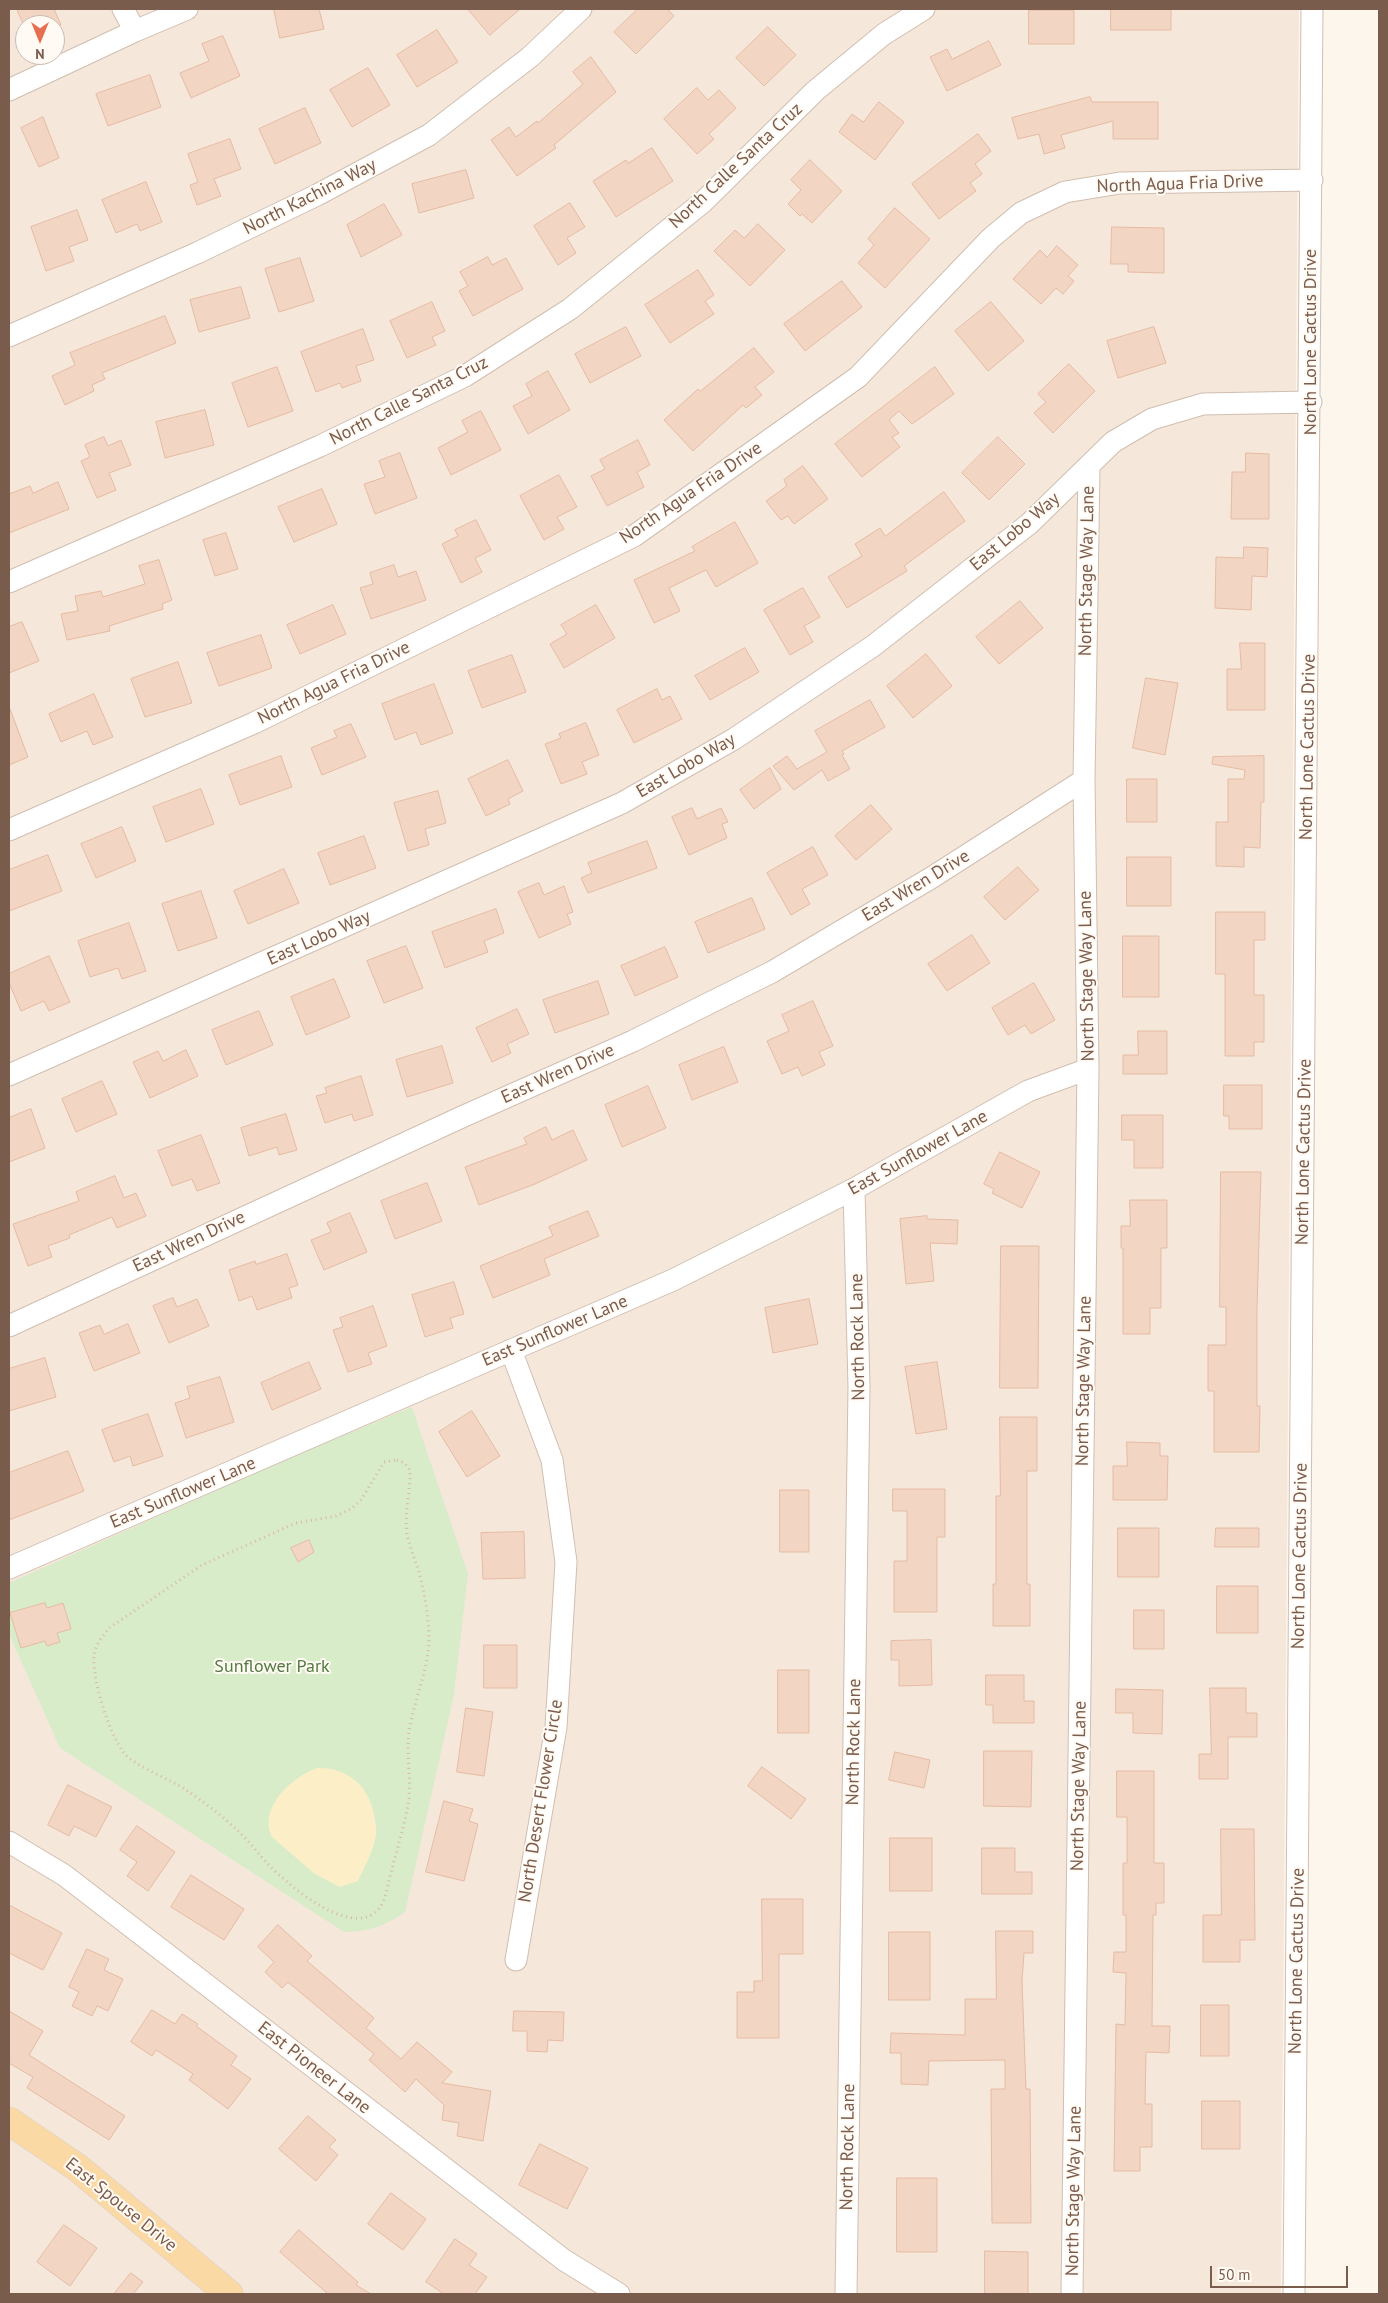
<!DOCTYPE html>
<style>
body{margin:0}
#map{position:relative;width:1388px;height:2303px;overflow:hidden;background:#fdf6ec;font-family:"PT Sans",sans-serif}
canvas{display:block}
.frame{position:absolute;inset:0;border:10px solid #7a5c4d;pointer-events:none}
.north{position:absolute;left:15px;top:15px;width:50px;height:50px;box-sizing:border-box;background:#fffaf3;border:1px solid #cabbb1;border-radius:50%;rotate:180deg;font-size:14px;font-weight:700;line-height:20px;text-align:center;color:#7a5c4d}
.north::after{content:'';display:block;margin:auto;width:18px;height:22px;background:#e76f51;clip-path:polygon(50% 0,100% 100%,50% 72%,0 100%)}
.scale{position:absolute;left:1210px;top:2266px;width:138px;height:22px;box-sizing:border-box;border:2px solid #7a5c4d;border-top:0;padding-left:6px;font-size:15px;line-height:18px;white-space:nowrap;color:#7a5c4d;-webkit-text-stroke:4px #fffaf3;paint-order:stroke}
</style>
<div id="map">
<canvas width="1388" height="2303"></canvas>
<div class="frame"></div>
<div class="north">N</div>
<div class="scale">50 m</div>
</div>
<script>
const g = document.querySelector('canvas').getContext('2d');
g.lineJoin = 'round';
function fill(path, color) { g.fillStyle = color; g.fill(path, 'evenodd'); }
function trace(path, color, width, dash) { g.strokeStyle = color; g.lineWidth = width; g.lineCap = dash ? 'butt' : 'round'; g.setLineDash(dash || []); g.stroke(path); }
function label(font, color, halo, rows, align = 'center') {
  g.font = font + ' "PT Sans",sans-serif'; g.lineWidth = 4; g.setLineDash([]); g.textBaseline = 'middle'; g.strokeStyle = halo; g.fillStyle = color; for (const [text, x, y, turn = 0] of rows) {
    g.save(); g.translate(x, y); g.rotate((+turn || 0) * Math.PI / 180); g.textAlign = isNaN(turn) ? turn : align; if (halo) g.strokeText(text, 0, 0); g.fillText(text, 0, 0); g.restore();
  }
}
const residential = new Path2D(`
 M9,9H1299L1281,2294H9ZM25,25H55V55H25Z`);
const green = new Path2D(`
 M412,1407L468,1574L454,1695L405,1912C385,1926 369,1932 344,1932L60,1748L9,1634V1583L284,1460Z`);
const sand = new Path2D(`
 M317,1768C346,1767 369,1785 374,1815C375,1821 377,1828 376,1834C374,1850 365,1866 358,1881L340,1887L315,1874L272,1837C258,1808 292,1777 317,1768Z`);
const building = new Path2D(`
 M17,9H54L61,25H24Z
 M274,9H319L324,29L280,38Z
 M468,9H520L490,35Z
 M638,9H667L674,16L636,54L614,32Z
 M1111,9H1171V30H1111Z
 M1029,10H1074V44H1029Z
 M768,27L796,55L764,86L736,58Z
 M437,30L458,62L417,87L397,55Z
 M223,36L240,76L191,98L180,73L209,61L202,44Z
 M989,41L1001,65L947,91L930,57L947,49L952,59Z
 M591,57L616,92L554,145L556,148L517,176L491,140L509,127L516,137L537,121L538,123L583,84L573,72Z
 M368,68L390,105L352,127L330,90Z
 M150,75L161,107L108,126L96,94Z
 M697,88L708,100L719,90L736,108L709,134L714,139L697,154L664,119Z
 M1090,97L1092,102H1158V139H1113V121L1061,135L1065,148L1044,154L1039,134L1018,139L1012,118Z
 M879,102L904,122L875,160L839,132L852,114L863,122Z
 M305,108L321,143L275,164L259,129Z
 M43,117L59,158L39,167L21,128Z
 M978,134L991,151L975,164L982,174L970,183L976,191L939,219L912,184Z
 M230,139L241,169L214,179L221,196L197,205L190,185L198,182L188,154Z
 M652,148L673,181L616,217L593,181L626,160L628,163Z
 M810,160L842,191L812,223L802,214L800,216L788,204L801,190L791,180Z
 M466,170L474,198L419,213L412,184Z
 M146,182L162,222L140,231L137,224L116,233L102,200Z
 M570,203L585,227L567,238L576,253L558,265L534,226Z
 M384,204L402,235L361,257L347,225Z
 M895,208L930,239L885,288L858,263L874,245L868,239Z
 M77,210L88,240L69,247L74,261L46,271L31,227Z
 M758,224L785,250L750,286L714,251L735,230L744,238Z
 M1112,227L1164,228V273L1128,272V264H1111Z
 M1057,246L1078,265L1068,276L1074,281L1063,294L1056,288L1041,304L1013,279L1040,250L1047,257Z
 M488,257L492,265L506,258L523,289L473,316L459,291L468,286L460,272Z
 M300,258L314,301L279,312L265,269Z
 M698,270L714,295L705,301L714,314L670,343L645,305Z
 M842,281L862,307L805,351L784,324Z
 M241,287L250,318L199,332L190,300Z
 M432,302L445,331L432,337L436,345L407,358L390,321Z
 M991,302L1024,341L988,371L955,331Z
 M165,316L176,343L102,373L105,379L92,385L94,391L65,405L52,376L75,365L70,353Z
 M626,327L641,356L590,383L575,354Z
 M1154,327L1166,363L1118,378L1107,341Z
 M363,329L374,360L356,366L361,381L342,388L340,383L316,392L301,352Z
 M754,348L774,372L755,387L762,395L746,408L743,405L693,451L664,420L698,389L700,391Z
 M1069,364L1095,391L1053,433L1034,413L1046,402L1038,394Z
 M277,367L293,411L248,427L232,383Z
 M935,367L954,394L912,424L899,411L889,420L899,433L892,437L900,447L862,477L835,444Z
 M548,371L570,410L528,434L513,406L532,396L526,384Z
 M205,410L214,445L165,458L156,422Z
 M481,411L501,450L451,475L438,448L468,432L462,421Z
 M104,437L108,446L121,440L131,465L109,473L116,490L97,498L81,461L90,457L85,445Z
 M998,437L1025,464L989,500L962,473Z
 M638,440L650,465L637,472L644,487L607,506L591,476L605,469L600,460Z
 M400,453L417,498L375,514L364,484L385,477L379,461Z
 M1246,453L1269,454V519H1231L1232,472H1245Z
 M803,466L828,499L794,524L788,516L781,520L766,501L787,486L784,480Z
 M559,475L577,507L557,517L564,529L544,540L520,496Z
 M58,482L69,509L9,533V494L30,486L33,493Z
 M322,489L337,524L294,542L278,507Z
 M944,492L965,521L904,566L907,571L847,608L828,577L862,556L855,544L880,528L885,536Z
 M476,520L491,550L475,558L482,572L461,583L442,544L458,536L455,530Z
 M735,522L758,563L716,587L706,570L669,588L680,611L654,623L634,580L695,551L692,547Z
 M226,533L238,569L215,576L203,540Z
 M1244,547L1268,548L1267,577L1252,576L1251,610L1215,608L1216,557L1243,558Z
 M159,560L172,600L162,604L163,609L109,626L110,631L67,640L61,614L78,611L75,596L101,591L103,597L145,584L139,566Z
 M394,565L398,577L416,571L426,600L371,619L360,588L373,584L370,573Z
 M803,588L820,617L804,626L813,642L790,655L764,610Z
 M1020,601L1043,628L999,664L976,637Z
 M333,605L346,634L300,654L287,625Z
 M596,605L615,638L564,668L550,644L567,634L561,625Z
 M22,622L39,661L9,673V627Z
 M261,635L272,668L219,686L207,653Z
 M1240,643H1265V710H1227V669H1241Z
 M745,648L759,672L710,700L695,676Z
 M926,654L952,686L913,718L887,686Z
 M512,655L526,692L482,708L468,671Z
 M178,662L192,703L145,717L131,679Z
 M1146,678L1178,683L1165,755L1133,748Z
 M434,684L453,733L421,745L416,732L395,740L382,704Z
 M657,689L662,700L670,696L682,719L634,743L617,710Z
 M94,694L113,737L93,745L87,731L61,742L49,714Z
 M870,700L885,727L842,751L844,754L842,755L850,769L828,781L822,770L794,790L773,766L787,756L797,769L827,752L815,731Z
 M10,709L28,757L9,765V710Z
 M586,723L599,755L582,762L587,774L561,784L545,744L561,738L559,734Z
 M351,724L366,757L322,775L311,748L337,737L334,731Z
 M281,756L292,787L240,805L229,775Z
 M1264,756V802H1261L1260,848L1244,847V867L1216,866V822H1228V779H1244L1245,770L1212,764L1213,757Z
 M508,760L523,791L508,799L510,804L486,816L468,779Z
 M770,768L781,789L754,809L740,790Z
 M1127,779H1157V822H1127Z
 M201,789L214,824L166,842L153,807Z
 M438,791L446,823L425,829L429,845L408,851L394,803Z
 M871,805L892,829L856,860L835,836Z
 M692,808L697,819L721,808L728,822L722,824L727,838L689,855L672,817Z
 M122,827L136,861L96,878L81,844Z
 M364,836L376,868L330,885L318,853Z
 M647,841L657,868L588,893L581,878L592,873L588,863Z
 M813,847L828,875L802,889L810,904L791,915L767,873Z
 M48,855L62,891L9,911V870Z
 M1127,857H1171V906H1127Z
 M1018,867L1039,890L1005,920L984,897Z
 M284,869L299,903L248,924L234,891Z
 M539,883L544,895L564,886L573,912L567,914L571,924L539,938L518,892Z
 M201,891L217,938L178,951L162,904Z
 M752,898L765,929L708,953L695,922Z
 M496,909L504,933L484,941L488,952L445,968L432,932Z
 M1216,912H1265V940H1254V995H1264V1042H1254V1056H1225V974H1216Z
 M129,923L146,971L122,979L118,968L90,977L78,941Z
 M972,935L990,963L947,991L928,964Z
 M1123,936H1159V997H1123Z
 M406,946L423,988L384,1003L367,961Z
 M665,947L678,977L635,996L621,966Z
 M49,956L70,1002L49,1011L44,1001L21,1011L9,983V974Z
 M334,979L350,1017L306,1035L291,997Z
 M598,981L609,1014L555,1033L543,1000Z
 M1034,983L1055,1020L1031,1034L1025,1025L1008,1035L992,1008Z
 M813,1001L833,1046L819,1052L825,1065L802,1076L798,1067L782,1074L767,1041L789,1031L782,1015Z
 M517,1009L529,1034L507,1044L511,1053L492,1062L476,1028Z
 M259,1011L273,1045L226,1065L212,1030Z
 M1138,1031H1167V1074H1123V1055H1138Z
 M442,1046L453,1083L407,1097L396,1060Z
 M724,1047L738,1082L692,1100L679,1065Z
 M186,1050L198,1076L150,1098L133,1062L158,1051L163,1061Z
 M361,1076L373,1115L354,1121L352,1114L325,1123L316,1096L327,1093L325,1088Z
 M102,1081L117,1114L76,1132L62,1099Z
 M1224,1085H1262V1129H1229V1116H1224Z
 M648,1086L666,1128L622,1147L605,1105Z
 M31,1109L45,1148L9,1162V1118Z
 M286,1114L297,1150L279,1155L277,1147L249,1156L241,1128Z
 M1122,1115H1163V1168H1134V1140H1122Z
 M546,1127L552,1140L573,1130L587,1160L535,1184L479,1205L465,1167L527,1144L524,1138Z
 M201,1135L220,1183L197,1191L192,1179L172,1186L158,1151Z
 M1000,1152L1040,1172L1022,1208L992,1193L994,1189L984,1184Z
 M1221,1172H1261L1257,1307V1406H1260L1259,1452H1214V1391H1208V1345H1226V1307H1220Z
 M115,1176L124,1198L136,1193L146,1216L117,1228L112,1217L69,1235L70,1238L48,1246L52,1257L28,1266L13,1224L79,1201L76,1192Z
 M427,1183L442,1221L395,1239L381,1201Z
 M1130,1200H1167V1248H1161V1308H1150V1334H1123V1248H1121V1226H1130Z
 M588,1211L599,1236L544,1259L550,1275L493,1298L480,1266L553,1236L549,1227Z
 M350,1213L367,1252L324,1270L311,1240L331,1232L327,1223Z
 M927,1216V1219L958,1220L957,1244L930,1243L934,1281L906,1284L900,1219Z
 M1001,1246H1039L1038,1388H1000Z
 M287,1254L298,1285L289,1288L292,1298L257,1310L252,1296L239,1301L229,1270L255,1261L256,1264Z
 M454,1282L464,1314L450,1318L453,1328L425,1337L412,1295Z
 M173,1298L177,1307L197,1299L209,1326L169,1343L153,1306Z
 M809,1299L818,1344L773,1353L765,1308Z
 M373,1306L387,1346L368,1353L372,1364L348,1372L333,1330L343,1327L340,1318Z
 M128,1324L140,1353L94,1371L79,1333L100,1325L104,1334Z
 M45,1358L56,1397L9,1411V1369Z
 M309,1362L321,1389L272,1410L261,1383Z
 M937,1362L947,1429L916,1434L905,1367Z
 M220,1377L234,1422L186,1438L175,1403L190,1398L187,1387Z
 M472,1411L500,1456L467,1477L439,1432Z
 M148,1414L163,1456L133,1466L130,1456L114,1462L102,1430Z
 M1000,1417H1037V1471H1027V1584H1030V1626H993V1584H996V1496H1000Z
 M1127,1442L1160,1443V1456H1168L1167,1500H1113V1466H1127Z
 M68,1451L84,1491L9,1520V1473Z
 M893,1489H945V1537H937V1612H894V1561H907V1511H893Z
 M780,1490H809V1552H780Z
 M1118,1528H1159V1577H1118Z
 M1216,1528H1259V1547H1215Z
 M524,1532L525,1578L483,1579L481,1533Z
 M309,1540L314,1552L298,1562L291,1548Z
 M1217,1586H1258V1633H1217Z
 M45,1603L47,1608L63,1603L71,1629L57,1633L60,1642L47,1646L45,1641L21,1648L10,1613Z
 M1134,1610H1164V1649H1134Z
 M931,1640L932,1685L899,1686V1660H891V1641Z
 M484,1645H517V1688H484Z
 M778,1670H809V1733H778Z
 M986,1675H1024V1701H1034V1723H993V1705H986Z
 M1210,1688H1246V1713H1257V1737H1228V1779H1199V1754H1211Z
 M1116,1689L1163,1690L1162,1734L1133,1733V1713H1116Z
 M466,1708L493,1712L484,1776L457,1772Z
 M984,1751H1032L1031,1807L984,1806Z
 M895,1752L930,1760L924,1788L889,1780Z
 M762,1767L806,1799L791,1819L748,1786Z
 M1117,1771H1154V1863H1164V1903H1156V1915H1153L1152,2026H1170L1169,2053L1146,2052L1145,2104H1152V2147H1140V2171H1114L1116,2024L1125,2025L1126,1973L1113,1972L1114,1952H1126V1915H1123V1863H1127V1817H1117Z
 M68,1785L112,1807L96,1837L74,1826L69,1836L48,1825Z
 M444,1801L473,1809L469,1821L478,1824L464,1881L426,1872Z
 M137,1826L175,1852L148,1891L127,1876L137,1862L120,1850Z
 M1221,1829H1254L1255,1940H1240V1962H1203V1915H1221Z
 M890,1838H932V1891H890Z
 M982,1848H1015V1872H1032V1894H982Z
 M191,1875L244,1909L224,1940L171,1907Z
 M762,1899H803V1954H779V2038H737V1992H754V1981H762Z
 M9,1905L62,1933L43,1970L9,1953Z
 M278,1925L312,1956L307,1961L374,2018L366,2028L401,2059L417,2042L452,2072L442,2083L491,2091L483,2141L457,2136L459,2123L442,2120L444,2105L416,2079L405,2092L369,2060L374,2054L288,1982L282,1988L265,1972L274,1962L258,1947Z
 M996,1931H1033V1953H1024L1022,1981L1026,2089H1030L1031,2223H992L991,2089H1005V2060L929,2061L928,2085L901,2084V2053H890L891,2033L965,2035V1999H996Z
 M889,1932H930V2000H889Z
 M87,1949L109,1959L104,1970L123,1979L108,2011L97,2006L92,2016L72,2006L79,1992L69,1987Z
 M1201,2005H1229V2056H1201Z
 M152,2010L175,2024L182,2014L198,2024L196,2026L237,2056L231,2065L251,2079L228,2109L189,2080L193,2074L156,2050L152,2056L131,2042Z
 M9,2011L43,2031L29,2055L125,2116L109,2140L27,2088L33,2077L9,2063Z
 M514,2011L564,2012L563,2041L548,2040L547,2052L527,2051V2031H513Z
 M1202,2101H1240V2149H1202Z
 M308,2116L336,2140L329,2147L338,2155L316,2181L279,2149Z
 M540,2144L588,2168L567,2209L519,2185Z
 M897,2178H937V2252H897Z
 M391,2193L426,2219L403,2250L368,2224Z
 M64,2225L97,2248L70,2286L37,2262Z
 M299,2230L358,2282L356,2285L371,2294H328L280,2252Z
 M455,2239L477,2254L469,2265L487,2277L475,2294H444L426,2282Z
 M985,2251L1028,2252V2294H985Z
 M131,2273L143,2282L133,2294H114Z`);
const path = new Path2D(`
 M397,1460L404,1463L410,1470C411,1491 404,1512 407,1533C409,1546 415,1559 419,1572C424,1591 428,1614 429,1634C430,1667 414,1699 409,1731C406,1754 411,1776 409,1799C405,1824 397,1849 391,1873C388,1883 386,1899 380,1907C355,1942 289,1886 270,1866C259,1855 250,1842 239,1832C224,1817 204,1802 186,1790C171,1779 134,1766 124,1753C109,1733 92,1681 94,1655C95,1645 103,1636 109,1628L202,1565L296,1523L336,1516L351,1509L361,1500L384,1462Z`);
const minor = new Path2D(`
 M123,9L135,31
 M9,90L135,31L187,9
 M9,336L197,253L317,195L429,135L530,57L581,9
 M9,582L320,446L465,376L570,309L703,202L815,91L884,34L924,9
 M9,830L254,723L634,536L858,377L991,238L1021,213L1065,192L1120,183L1312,180
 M9,1075L622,803L734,739L873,646L1029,524L1113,442L1152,419L1203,404L1311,402
 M9,1326L464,1116L633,1041L772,972L931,878L1084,780
 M511,1350L552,1460L566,1562L556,1727L516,1960
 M9,1568L673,1280L854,1189L1028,1091L1088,1069
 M9,1842L64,1875L564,2260L619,2294
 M846,2294L859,1387L854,1189
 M1072,2294L1088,1069L1084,780L1089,468
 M1294,2294L1312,9`);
const major = new Path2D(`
 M9,2121L78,2168L229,2294`);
const streetNames = [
 ["North Calle Santa Cruz",736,166,-43],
 ["North Agua Fria Drive",1180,184,-2],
 ["North Kachina Way",310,197,-27],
 ["North Lone Cactus Drive",1311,342,-90],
 ["North Calle Santa Cruz",409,401,-27],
 ["North Agua Fria Drive",691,493,-34],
 ["East Lobo Way",1015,532,-40],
 ["North Stage Way Lane",1087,571,-89],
 ["North Agua Fria Drive",334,683,-26],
 ["North Lone Cactus Drive",1308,747,-89],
 ["East Lobo Way",686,766,-30],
 ["East Wren Drive",916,886,-31],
 ["East Lobo Way",319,938,-24],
 ["North Stage Way Lane",1087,976,-91],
 ["East Wren Drive",558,1074,-24],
 ["North Lone Cactus Drive",1304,1152,-89],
 ["East Sunflower Lane",918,1153,-29],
 ["East Wren Drive",189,1242,-25],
 ["East Sunflower Lane",555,1331,-23],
 ["North Rock Lane",858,1337,-91],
 ["North Stage Way Lane",1084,1381,-89],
 ["East Sunflower Lane",183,1493,-23],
 ["North Lone Cactus Drive",1300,1556,-89],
 ["North Rock Lane",854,1742,-89],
 ["North Stage Way Lane",1079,1786,-89],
 ["North Desert Flower Circle",541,1801,-81],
 ["North Lone Cactus Drive",1297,1961,-89],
 ["East Pioneer Lane",314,2068,38],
 ["North Rock Lane",848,2147,-89],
 ["North Stage Way Lane",1074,2191,-89],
 ["East Spouse Drive",121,2205,39]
];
const parkNames = [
 ["Sunflower Park",272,1667]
];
fill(residential, '#f5e8da');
fill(green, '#d8ecc9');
fill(sand, '#fcefc7');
fill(building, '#f3d5c3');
trace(building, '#e6bba3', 1);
trace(minor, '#d1beb0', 23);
trace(major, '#dad1cd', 29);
trace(path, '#d9b8a5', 3, [1, 4]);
trace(minor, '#fff', 21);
trace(major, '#fbd9a5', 28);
label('18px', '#7a5c4d', '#fffaf3', streetNames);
label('18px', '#537a41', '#fffaf3', parkNames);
</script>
